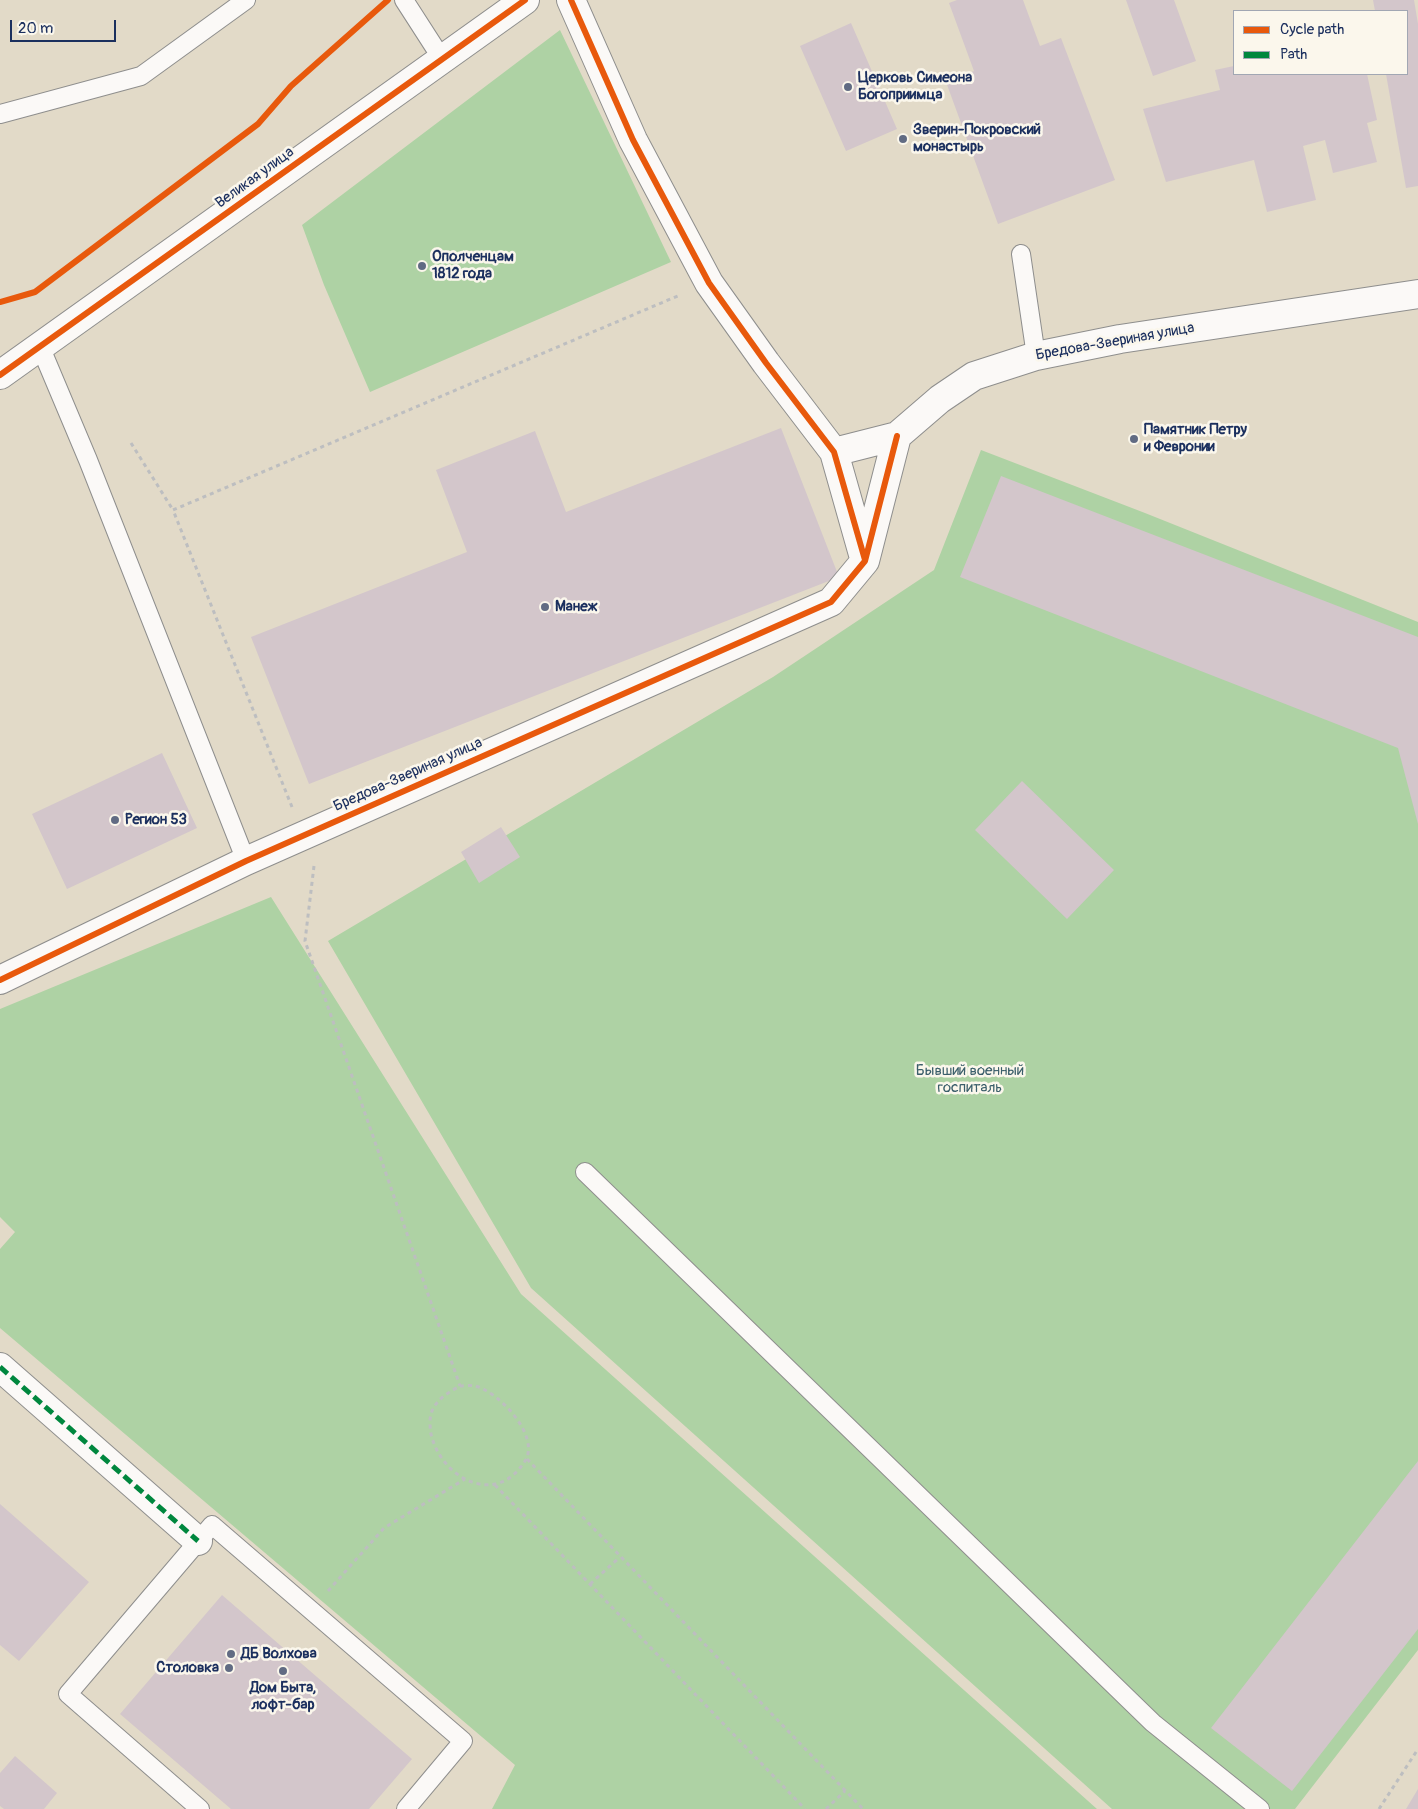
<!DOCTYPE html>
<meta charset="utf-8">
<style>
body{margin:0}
#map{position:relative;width:1418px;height:1809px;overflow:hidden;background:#e2dac8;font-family:Pangolin,sans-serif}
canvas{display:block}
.legend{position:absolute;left:1233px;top:10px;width:175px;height:65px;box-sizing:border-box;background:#fbf7ec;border:1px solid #a1a7b3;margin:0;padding:6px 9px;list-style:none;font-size:15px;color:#1b2f5e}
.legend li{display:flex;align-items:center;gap:10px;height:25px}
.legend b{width:25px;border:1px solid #a1a7b3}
.scale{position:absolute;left:10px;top:20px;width:106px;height:22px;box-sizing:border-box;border:2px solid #1b2f5e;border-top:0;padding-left:6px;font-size:15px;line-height:18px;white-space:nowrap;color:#1b2f5e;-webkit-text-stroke:4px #fbf7ec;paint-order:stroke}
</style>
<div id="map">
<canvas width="1418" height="1809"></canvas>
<ul class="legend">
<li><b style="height:6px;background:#e8590c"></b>Cycle path</li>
<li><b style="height:6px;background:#00873e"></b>Path</li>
</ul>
<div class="scale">20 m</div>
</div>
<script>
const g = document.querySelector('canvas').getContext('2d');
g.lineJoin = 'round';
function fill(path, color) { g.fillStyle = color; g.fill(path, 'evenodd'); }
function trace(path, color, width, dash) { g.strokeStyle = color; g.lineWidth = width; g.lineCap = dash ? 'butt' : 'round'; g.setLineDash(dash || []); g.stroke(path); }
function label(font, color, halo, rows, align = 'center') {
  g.font = font + ' Pangolin,sans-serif'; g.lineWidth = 5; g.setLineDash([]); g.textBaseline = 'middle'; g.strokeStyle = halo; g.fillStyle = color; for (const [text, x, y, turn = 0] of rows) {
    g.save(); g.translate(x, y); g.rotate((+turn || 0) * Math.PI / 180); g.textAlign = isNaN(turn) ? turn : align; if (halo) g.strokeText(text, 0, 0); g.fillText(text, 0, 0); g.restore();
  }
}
const green = new Path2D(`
 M560,30L671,262L370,392L324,285L302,225Z
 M981,450L1145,513L1418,622V1650L1295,1809H1112L531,1288L328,941L773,677L934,570Z
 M271,897L521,1294L1097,1809H492L515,1765L0,1328V1249L15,1232L0,1217V1009Z`);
const building = new Path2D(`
 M957,0H1023L1040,46L1061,38L1115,180L998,224L946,82L974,71L949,3Z
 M1126,0H1174L1196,61L1153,76Z
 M1373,0H1414L1418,24V186L1406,188L1386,74H1407V11H1375Z
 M851,23L897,129L846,151L800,46Z
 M1234,66V74H1367L1377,120L1367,123L1377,162L1333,173L1325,140L1303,146L1316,200L1267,212L1254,160L1166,182L1143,109L1220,90L1215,70Z
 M781,428L839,577L309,784L251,637L467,552L436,470L535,431L566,512Z
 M1001,476L1418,637V824L1398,748L960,577Z
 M162,753L197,828L67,889L32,814Z
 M1022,781L1114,870L1067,919L975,830Z
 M501,827L520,857L479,883L461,852Z
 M1418,1461V1629L1292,1791L1211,1728Z
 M0,1504L89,1582L19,1661L0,1645Z
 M222,1595L412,1759L369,1809H231L120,1714Z
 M15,1756L57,1793L44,1809H4L0,1806V1773Z
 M1418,1789V1809H1406Z`);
const path = new Path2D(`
 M131,443L173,510
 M292,807L173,510L680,295
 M314,866L305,941L460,1386
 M460,1386C464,1386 470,1385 475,1386C498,1391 541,1436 525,1461C496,1508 441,1478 431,1434C430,1427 429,1418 432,1411C437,1399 449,1392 460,1386Z
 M527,1459L863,1809
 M495,1485L805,1809
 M590,1584L620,1557
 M328,1591L384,1528L465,1479
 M826,1809L845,1791
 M1379,1809L1418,1749`);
const lane = new Path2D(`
 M404,0L442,59
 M0,114L141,76L246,0
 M1021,254L1036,356
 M40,346L88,460L246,861L237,865
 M585,1172L1153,1723L1260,1809
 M200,1809L68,1694L212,1525L463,1741L406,1809`);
const street = new Path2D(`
 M571,0L633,140L709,283L766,363L834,452L864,558
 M834,452L897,436L940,399L974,376L1036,356L1120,339L1418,294
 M0,980L246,861L831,602L865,561L897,436
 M0,1367L198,1541`);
const secondary = new Path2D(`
 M0,375L525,0`);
const quiet = new Path2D(`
 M0,1367L198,1541`);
const cycleway = new Path2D(`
 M571,0L633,140L709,283L766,363L834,452L865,560
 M0,302L35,292L258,124L291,86L388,0
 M0,375L525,0
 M0,980L246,861L831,602L865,561L897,436`);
const markers = [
 [848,87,5,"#616b83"],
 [903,139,5,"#616b83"],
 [422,266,5,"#616b83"],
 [1134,439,5,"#616b83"],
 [545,607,5,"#616b83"],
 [115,820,5,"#616b83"],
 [231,1654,5,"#616b83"],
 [229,1668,5,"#616b83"],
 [283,1671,5,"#616b83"]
];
const poiNames = [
 ["Церковь Симеона",858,78],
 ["Богоприимца",858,95],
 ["Зверин-Покровский",913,130],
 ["монастырь",913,147],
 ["Ополченцам",432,257],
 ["1812 года",432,274],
 ["Памятник Петру",1144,430],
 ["и Февронии",1144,447],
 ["Манеж",555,607],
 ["Регион 53",125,820],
 ["ДБ Волхова",241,1654],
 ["Столовка",219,1668,"right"],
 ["Дом Быта,",283,1688,"center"],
 ["лофт-бар",283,1705,"center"]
];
const streetNames = [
 ["Великая улица",255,178,-36],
 ["Бредова-Звериная улица",1115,342,-10],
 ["Бредова-Звериная улица",408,775,-24]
];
const parkNames = [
 ["Бывший военный",970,1071],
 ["госпиталь",970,1088]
];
fill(green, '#aed2a4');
fill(building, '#d3c6cb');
trace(lane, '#8e8e8d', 20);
trace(street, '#8e8e8d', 30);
trace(secondary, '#8e8e8d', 30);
trace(path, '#bdbec0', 3, [4, 4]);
trace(lane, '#fbf9f7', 18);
trace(street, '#fbf9f7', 28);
trace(secondary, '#fbf9f7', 28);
trace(quiet, '#00873e', 5, [10, 5]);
trace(cycleway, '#e8590c', 6);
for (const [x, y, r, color] of markers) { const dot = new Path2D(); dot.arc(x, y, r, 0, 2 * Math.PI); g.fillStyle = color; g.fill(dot); trace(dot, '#fbf7ec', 2); }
label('bold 15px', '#1b2f5e', '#fbf7ec', poiNames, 'left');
label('15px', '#1b2f5e', '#fbf7ec', streetNames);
label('15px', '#3a5e6a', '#fbf7ec', parkNames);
</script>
